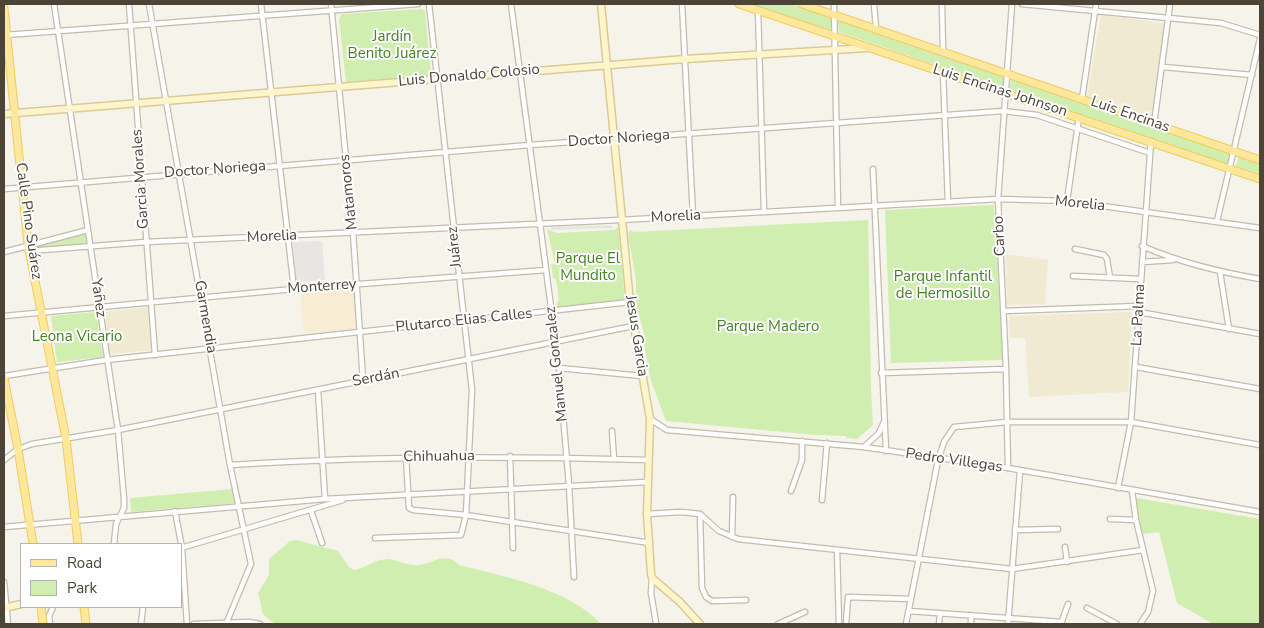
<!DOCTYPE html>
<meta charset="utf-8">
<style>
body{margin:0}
#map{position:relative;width:1264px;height:628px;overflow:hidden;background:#f6f3ea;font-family:"Nunito Sans",sans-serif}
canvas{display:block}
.frame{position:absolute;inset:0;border:5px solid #4c4537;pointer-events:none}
.legend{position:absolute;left:20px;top:543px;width:162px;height:65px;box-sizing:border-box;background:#fff;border:1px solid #b7b5af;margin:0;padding:6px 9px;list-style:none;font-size:15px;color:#4c4537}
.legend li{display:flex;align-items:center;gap:10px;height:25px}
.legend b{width:25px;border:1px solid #b7b5af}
</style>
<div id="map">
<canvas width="1264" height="628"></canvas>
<div class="frame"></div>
<ul class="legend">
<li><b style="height:6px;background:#ffe89b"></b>Road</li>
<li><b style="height:14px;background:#cfeeb0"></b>Park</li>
</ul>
</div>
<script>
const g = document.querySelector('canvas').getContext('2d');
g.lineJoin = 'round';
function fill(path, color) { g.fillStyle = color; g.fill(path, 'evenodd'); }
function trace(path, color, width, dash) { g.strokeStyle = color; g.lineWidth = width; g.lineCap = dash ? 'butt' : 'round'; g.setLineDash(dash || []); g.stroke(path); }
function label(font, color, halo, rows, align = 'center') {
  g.font = font + ' "Nunito Sans",sans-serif'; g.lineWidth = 4; g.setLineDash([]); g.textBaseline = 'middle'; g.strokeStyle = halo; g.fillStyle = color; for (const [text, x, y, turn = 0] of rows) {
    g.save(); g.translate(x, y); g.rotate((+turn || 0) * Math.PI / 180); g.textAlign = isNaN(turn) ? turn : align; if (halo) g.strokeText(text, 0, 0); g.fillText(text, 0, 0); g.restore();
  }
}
const commercial = new Path2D(`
 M351,288L354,292L357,324L352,329L309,334L304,331L300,296L303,292Z`);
const education = new Path2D(`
 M1101,15L1164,23L1153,117L1087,97Z
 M1006,254L1048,260L1045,304L1007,305Z
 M148,307L152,350L109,354L105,312Z
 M1132,312L1128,392L1029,397L1025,338H1010L1009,316Z`);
const green = new Path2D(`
 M750,4H791L831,18V31Z
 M422,9L425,11L431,73L428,76L346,82L339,19L342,14Z
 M838,20L1005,77L1003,88L839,32Z
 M1011,79L1230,154L1227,164L1009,90Z
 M1239,156L1260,164V174L1236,166Z
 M994,205L1003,360L891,363L885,210Z
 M868,220L871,390L873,425L857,439L847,438L846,436L816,435L666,421L651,381L644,344V333L636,305V280L628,234L630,230L634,232Z
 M618,227L625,301L557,307V302L559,300L556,279L553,278L551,264H555L547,229L557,233L614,230Z
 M85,234L87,246L36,249L35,247Z
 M96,312L103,357L57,362L51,316Z
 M233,489L235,503L131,512L130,498Z
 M1136,498L1260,519V624H1213L1177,603L1159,532L1142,534Z
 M296,540L338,551L349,567L354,570C366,568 375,559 388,559C398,560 409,567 419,565C435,563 445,551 459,565C505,577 568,588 601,624H275L263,614L258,593L269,575V559L290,541Z`);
const parking = new Path2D(`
 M611,225L613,228L552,230L550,227Z
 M322,241L325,280L296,282L293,242Z`);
const street = new Path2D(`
 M54,4L118,430L124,499V508L116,524L114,544
 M129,4L155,355
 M149,4L230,465L251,564L226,624
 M261,4L294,289
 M331,4L353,232L363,380
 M511,4L559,368L569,485L574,577
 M682,4L693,216
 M834,4L838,208
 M874,4L876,29
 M942,4L943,52
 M1022,4L1221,23L1260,35
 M758,10L764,212
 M6,35L418,4
 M1163,67L1252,75
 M943,72L948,202
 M1082,99L1096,4
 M1154,124L1170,4
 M873,169L886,451
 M4,189L530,145L1003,111L1037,115L1150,153
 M1067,201L1079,117
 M1217,221L1260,39
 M1142,246C1181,263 1219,272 1260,279
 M1075,249L1104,255L1107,259L1110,278
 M29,251L146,242L620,220L998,199L1067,201L1260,228
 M4,252L88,230
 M1142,262L1173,260
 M1220,272L1229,329
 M1073,276L1140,279
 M1004,311L1139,306
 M1139,312L1260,334
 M4,316L294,289L546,270
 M1136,367L1260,389
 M559,368L642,376
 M881,373L1006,369
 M4,376L106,360L630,302
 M318,390L325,499
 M650,419L667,430L864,447L1008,468L1260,512
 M612,431L614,459
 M864,447L879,433L884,422
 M510,456L513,548
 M406,457L409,508L413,510L466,515L650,543
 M4,460L18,449L32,444L118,430L633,326
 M230,465C370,456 509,456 648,460
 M1008,468L1006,369L998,199L1012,4
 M1118,488L1131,422L1151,141
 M791,491L802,460V441
 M1132,491L1136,520L1153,591L1148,612L1140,624
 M822,500L827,443
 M175,511L182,548L187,624
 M311,511L322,543
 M647,514L681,512L700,514L719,531L738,539L1012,569L1143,550
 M700,514L702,588L706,597L712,601L746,600
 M1110,519L1136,520
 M4,527L325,499L647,482
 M1015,530L1058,529
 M732,537L733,497
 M375,538L461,535L466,515L472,390L429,4
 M1065,547L1067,562
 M181,548L343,500
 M837,550L839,624
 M652,578L651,593L656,623
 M4,582L8,624
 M1087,608L1117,624
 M909,611L1062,622
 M50,624L49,616L53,607
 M141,624L143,607
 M194,624L249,622L260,624
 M778,624L805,612
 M846,624L848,597L911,599
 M906,624L938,460L944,442L954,427L1007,422H1131L1260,445
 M939,624L940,613
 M971,624V615
 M1008,624L1020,471
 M1061,624L1068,604`);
const secondary = new Path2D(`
 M601,4L630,302L650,419L647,514L651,574L652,578L680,602L700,624
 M4,114L685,59L867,48
 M4,608L21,604`);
const primary = new Path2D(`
 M739,4L1260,179
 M802,4L1260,160
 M4,8L28,245L66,439L78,544
 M4,378L18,449L33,544
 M41,607L43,624
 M84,607L86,624`);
const parkNames = [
 ["Jardín",392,37],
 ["Benito Juárez",392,54],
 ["Parque El",588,259],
 ["Mundito",588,276],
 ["Parque Infantil",943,277],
 ["de Hermosillo",943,294],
 ["Parque Madero",768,327],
 ["Leona Vicario",77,337]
];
const streetNames = [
 ["Luis Donaldo Colosio",469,76,-5],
 ["Luis Encinas Johnson",1000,91,18],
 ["Luis Encinas",1130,115,19],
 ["Doctor Noriega",619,139,-4],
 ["Doctor Noriega",215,170,-4],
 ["Garcia Morales",141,179,-94],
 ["Matamoros",349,192,-96],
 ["Morelia",1080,204,6],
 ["Morelia",676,217,-3],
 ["Calle Pino Suárez",28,221,82],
 ["Carbo",1000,236,-93],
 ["Morelia",272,237,-3],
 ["Juárez",455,247,-96],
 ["Monterrey",322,287,-4],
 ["Yañez",98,298,82],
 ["La Palma",1139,315,-87],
 ["Garmendia",205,317,80],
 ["Plutarco Elias Calles",464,321,-6],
 ["Jesus Garcia",636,336,81],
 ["Manuel Gonzalez",557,364,-96],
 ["Serdán",376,378,-11],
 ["Chihuahua",439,457,-1],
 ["Pedro Villegas",954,461,8]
];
fill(commercial, '#f9ecd4');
fill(education, '#f1ead3');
fill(green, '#cfeeb0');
fill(parking, '#e8e6e2');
trace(street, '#c3bcac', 7);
trace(secondary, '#dacb96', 9);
trace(primary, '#efcc5f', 9);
trace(street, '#fff', 4.5);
trace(secondary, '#fff5cc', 6);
trace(primary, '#ffe89b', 7);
label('15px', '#438423', '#fff', parkNames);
label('15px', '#4c4537', '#fff', streetNames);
</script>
